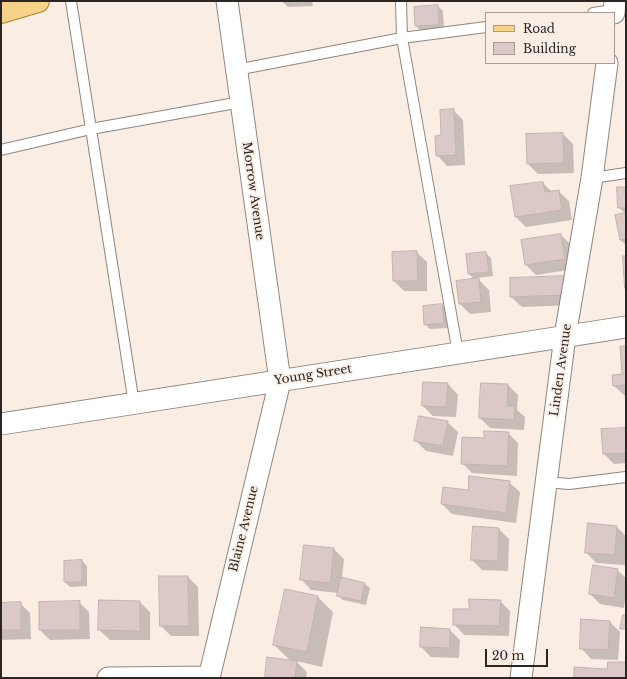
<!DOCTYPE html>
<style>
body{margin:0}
#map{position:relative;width:627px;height:679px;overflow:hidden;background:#faede4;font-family:"Libre Baskerville",serif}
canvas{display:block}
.frame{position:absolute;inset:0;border:2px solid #2b2623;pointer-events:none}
.legend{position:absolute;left:485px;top:12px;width:130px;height:52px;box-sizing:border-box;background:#faede4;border:1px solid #a79d97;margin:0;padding:5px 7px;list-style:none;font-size:12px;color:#2b2623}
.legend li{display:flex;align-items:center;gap:8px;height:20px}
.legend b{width:20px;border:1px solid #a79d97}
.scale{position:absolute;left:485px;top:649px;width:63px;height:18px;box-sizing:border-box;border:2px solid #2b2623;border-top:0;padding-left:5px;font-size:12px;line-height:14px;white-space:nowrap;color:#2b2623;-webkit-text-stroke:3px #faede4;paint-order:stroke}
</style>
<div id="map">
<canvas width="627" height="679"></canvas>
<div class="frame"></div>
<ul class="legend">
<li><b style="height:5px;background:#f7d389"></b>Road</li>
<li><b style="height:11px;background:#dac9c6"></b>Building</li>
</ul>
<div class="scale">20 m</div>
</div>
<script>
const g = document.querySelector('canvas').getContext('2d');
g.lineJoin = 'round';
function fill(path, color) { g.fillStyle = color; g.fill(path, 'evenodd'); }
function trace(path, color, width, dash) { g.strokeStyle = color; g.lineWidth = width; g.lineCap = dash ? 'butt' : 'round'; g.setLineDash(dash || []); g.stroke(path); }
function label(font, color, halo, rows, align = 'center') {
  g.font = font + ' "Libre Baskerville",serif'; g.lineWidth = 3.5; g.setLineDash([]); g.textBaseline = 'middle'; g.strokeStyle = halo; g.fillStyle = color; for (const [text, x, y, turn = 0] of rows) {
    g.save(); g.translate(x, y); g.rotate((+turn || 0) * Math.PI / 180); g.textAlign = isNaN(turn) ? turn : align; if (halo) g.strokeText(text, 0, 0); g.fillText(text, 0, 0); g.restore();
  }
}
const shadow = new Path2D(`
 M281,1H312L313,6L288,7Z
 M438,6L443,11L444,29L421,31L416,26Z
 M453,110L463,120L465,165L447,166L437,155Z
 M563,134L573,144L574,173L538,174L528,164Z
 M543,183L552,192L558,191L569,201L572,220L526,227L516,217Z
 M626,188V245L620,240L616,215L626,214L619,208Z
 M561,235L571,245L575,269L536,275L526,265Z
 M416,252L427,262V291H404L394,281L393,253Z
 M486,253L491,258L493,276L477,278L489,290L491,312L470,314L460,304L475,280L469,274Z
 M575,287L576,305L522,307L511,297Z
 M442,305L447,310L448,328L430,329L425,324Z
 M626,347V396H625L614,386L623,374Z
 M448,384L458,395L456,417L433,416L423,406Z
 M508,385L518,395L517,410L525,417L524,430L490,428L480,418Z
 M447,422L458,432L453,456L426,451L415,440Z
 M626,429V463L614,464L604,454Z
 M508,433L518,443L517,476L472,473L462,463Z
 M509,482L520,492L516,523L452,514L442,504L469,491Z
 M588,525L617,527L626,536L625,565L596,563L586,552Z
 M499,529L509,539L508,571L482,570L472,560Z
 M334,549L344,559L342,578L365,584L370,588L366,605L343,600L338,596V593L311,590L301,579Z
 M82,561L87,566V586L70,587L65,582Z
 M617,570L626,578V592L624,608L600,604L590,594Z
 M160,577H188L198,587L199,636H171L161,626Z
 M286,590L318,597L333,612L322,667L296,661L307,672L306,678H266L291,661L274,645Z
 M100,601L140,602L150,612V640H110L99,630Z
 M500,601L510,611L509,636L464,635L454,624L470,610Z
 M79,602L89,612L90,639L50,640L40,630Z
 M20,603L30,613L31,639L1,640V604Z
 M610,622L620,632L618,660L591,659L581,648Z
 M450,630L460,640L459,658L431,657L421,647Z`);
const building = new Path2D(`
 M438,5L439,25L415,26L414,7Z
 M454,109L456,155L436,156L435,136L441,135L440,110Z
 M563,133L564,163L527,164L526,134Z
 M543,182L545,192L559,190L562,210L515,217L510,186Z
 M617,187H626V208H618Z
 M626,213V239L620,240L615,215Z
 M561,234L565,259L525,265L521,240Z
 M417,251L418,281H393L392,252Z
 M486,252L489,272L468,274L466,254Z
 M623,256H626V288H625Z
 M566,276V295L510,297V278Z
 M479,278L481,302L459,304L456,281Z
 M442,304L444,323L424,325L423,306Z
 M626,346V385L613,386L612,375L622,374L620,347Z
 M423,382L448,383L446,407L422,406Z
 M481,383L508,384L507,406H515L514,420L479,418Z
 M419,416L448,421L443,446L414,441Z
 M626,428V453L603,454L601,429Z
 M484,431L509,432L507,466L461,464L462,437L484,438Z
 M469,476L510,481L506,513L441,504L443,487L468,490Z
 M588,523L617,526L615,555L585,553Z
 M473,526L499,528L498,561L471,560Z
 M304,545L334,548L330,583L300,580Z
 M82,560V582H64V561Z
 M593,565L618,569L614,598L589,594Z
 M159,576H188L189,626H160Z
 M341,577L365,583L361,601L337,596Z
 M285,589L318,596L307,652L273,645Z
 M469,599L501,600L499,626L453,625V609H469Z
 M99,600L140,601V631L98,630Z
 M80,601V630H39V602Z
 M21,602V630H1V603Z
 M623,615H626V629H620Z
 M581,619L610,621L608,650L580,649Z
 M421,627L450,629V648L420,647Z
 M267,657L297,661L295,678H265Z
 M608,662H626V678H574V667L607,669Z`);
const lane = new Path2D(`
 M71,1L134,404
 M401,1L402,38L458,353
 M593,13L614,10
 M236,70L402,38L486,27
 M1,150L91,129L241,102
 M592,178L626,173
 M546,482L569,484L626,477`);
const street = new Path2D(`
 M614,13L615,1
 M1,424L626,327
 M108,678L209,677
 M209,678L280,381L227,1
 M521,678L565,336L592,178L607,63`);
const primary = new Path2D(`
 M1,12L38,1`);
const streetNames = [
 ["Morrow Avenue",253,191,82],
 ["Linden Avenue",561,370,-82],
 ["Young Street",313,375,-9],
 ["Blaine Avenue",244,529,-76]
];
fill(shadow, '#0003');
fill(building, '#dac9c6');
trace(building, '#c3b3af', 1);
trace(lane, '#91857d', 12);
trace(street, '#91857d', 23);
trace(primary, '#ac8333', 24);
trace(lane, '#fff', 10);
trace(street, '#fff', 21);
trace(primary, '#f7d389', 22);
label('12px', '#2b2623', '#faede4', streetNames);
</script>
